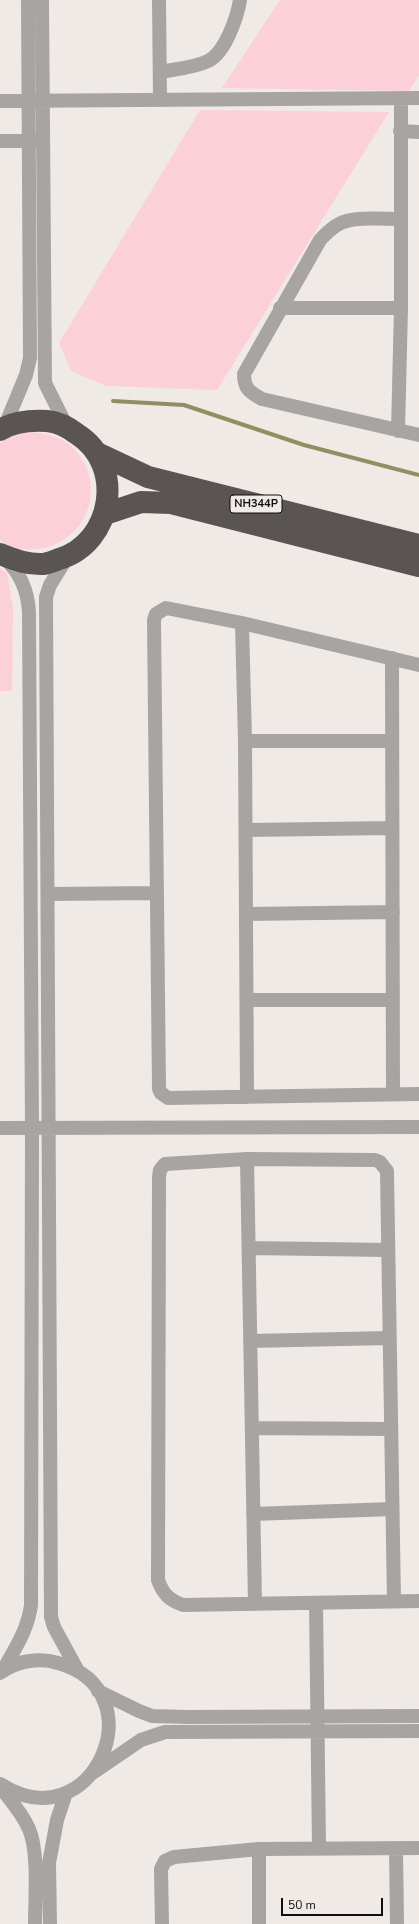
<!DOCTYPE html>
<style>
body{margin:0}
#map{position:relative;width:419px;height:1924px;overflow:hidden;background:#efeae6;font-family:"Nunito Sans",sans-serif}
canvas{display:block}
.scale{position:absolute;left:281px;top:1898px;width:102px;height:18px;box-sizing:border-box;border:2px solid #100f0e;border-top:0;padding-left:5px;font-size:12px;line-height:14px;white-space:nowrap;color:#100f0e;-webkit-text-stroke:3px #efeae6;paint-order:stroke}
</style>
<div id="map">
<canvas width="419" height="1924"></canvas>
<div class="scale">50 m</div>
</div>
<script>
const g = document.querySelector('canvas').getContext('2d');
g.lineJoin = 'round';
function fill(path, color) { g.fillStyle = color; g.fill(path, 'evenodd'); }
function trace(path, color, width, dash) { g.strokeStyle = color; g.lineWidth = width; g.lineCap = dash ? 'butt' : 'round'; g.setLineDash(dash || []); g.stroke(path); }
function label(font, color, halo, rows, align = 'center') {
  g.font = font + ' "Nunito Sans",sans-serif'; g.lineWidth = 3.5; g.setLineDash([]); g.textBaseline = 'middle'; g.strokeStyle = halo; g.fillStyle = color; for (const [text, x, y, turn = 0] of rows) {
    g.save(); g.translate(x, y); g.rotate((+turn || 0) * Math.PI / 180); g.textAlign = isNaN(turn) ? turn : align; if (halo) g.strokeText(text, 0, 0); g.fillText(text, 0, 0); g.restore();
  }
}
const green = new Path2D(`
 M280,0H419V75L409,91L222,88Z
 M200,110L389,112L217,390L106,386L71,371L59,343Z
 M26,432C41,433 54,434 67,443C76,449 83,460 87,469C101,506 76,545 37,549C24,551 11,548 0,540V443L5,438Z
 M0,568L7,573L13,608L12,691H0Z`);
const stream = new Path2D(`
 M113,401L184,405L304,445L419,475`);
const street = new Path2D(`
 M42,0L45,383L67,427
 M159,0L160,99
 M160,72C175,69 194,68 208,61C225,53 237,18 240,0
 M0,101L419,98
 M400,131L419,132
 M0,141H38
 M400,219C384,219 353,216 339,224C331,228 326,234 320,240L244,374C244,388 249,392 262,399L419,435
 M280,308H401
 M4,428L26,375L30,358L28,0
 M398,431L401,308V98
 M68,556L50,585L46,597L51,1617L54,1627L78,1671
 M242,623L245,741L247,1097
 M392,658L393,1094
 M419,665L242,623L166,608L156,614L154,620L159,1089L161,1093L168,1098L419,1094
 M245,741H392
 M246,830L392,828
 M48,894L157,893
 M246,914L393,912
 M247,1000H393
 M0,1128L419,1127
 M247,1159L255,1604
 M249,1248L387,1250
 M250,1341L389,1338
 M252,1428L391,1429
 M253,1514L392,1509
 M394,1601L387,1171L380,1162L375,1160L247,1159L165,1164L160,1170L159,1177L158,1580C163,1594 169,1600 183,1605L419,1601
 M316,1603L319,1848
 M2,1672C14,1650 28,1630 31,1605L32,1128L29,613C28,591 21,573 4,558
 M98,1691L139,1711L152,1716L187,1717L419,1716
 M94,1772L141,1740L165,1732L419,1731
 M0,1784C93,1844 159,1691 58,1663C39,1657 16,1661 0,1673
 M1,1788C11,1801 22,1813 29,1829C39,1852 35,1898 35,1924
 M396,1848L397,1924
 M259,1849V1924
 M50,1924L49,1863L57,1820L66,1793
 M162,1924L161,1869L165,1861L174,1857L259,1849L419,1848`);
const highway = new Path2D(`
 M0,430C14,421 31,420 47,421C58,422 68,427 77,434C126,465 113,543 59,559C54,561 49,563 44,564C28,565 15,560 0,554
 M97,453L148,477L419,545
 M105,514L141,502L171,503L419,566`);
const shields = [
 [256,504,52]
];
const shieldNames = [
 ["NH344P",256,504]
];
fill(green, '#fcd0d8');
trace(stream, '#8f9061', 4);
trace(street, '#a7a4a3', 14);
trace(highway, '#5a5554', 22);
for (const [x, y, w] of shields) { const box = new Path2D(); box.roundRect(x - w / 2, y - 9, w, 18, 3); g.fillStyle = '#efeae6'; g.fill(box); trace(box, '#100f0e', 1); }
label('bold 11px', '#100f0e', null, shieldNames);
</script>
